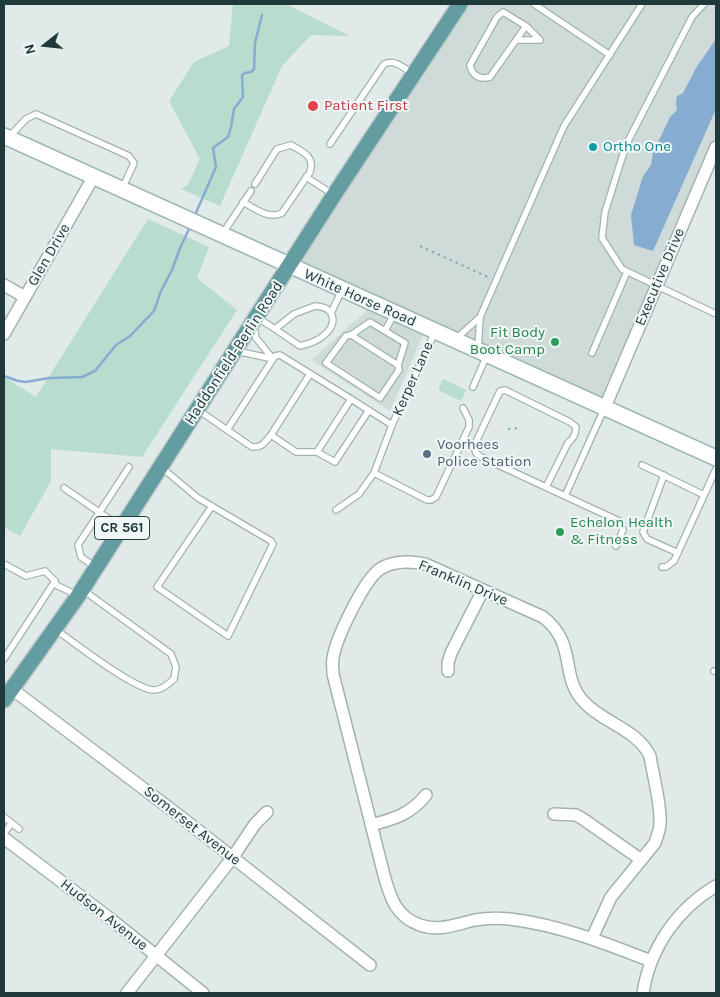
<!DOCTYPE html>
<style>
body{margin:0}
#map{position:relative;width:720px;height:997px;overflow:hidden;background:#e0ebe9;font-family:Karla,sans-serif}
canvas{display:block}
.frame{position:absolute;inset:0;border:5px solid #203a3b;pointer-events:none}
.north{position:absolute;left:20px;top:20px;width:50px;height:50px;-webkit-text-stroke:4px #f0f7f6;paint-order:stroke;rotate:254deg;font-size:14px;font-weight:700;line-height:20px;text-align:center;color:#203a3b}
.north::after{content:'';display:block;margin:auto;width:18px;height:22px;background:#203a3b;clip-path:polygon(50% 0,100% 100%,50% 72%,0 100%)}
</style>
<div id="map">
<canvas width="720" height="997"></canvas>
<div class="frame"></div>
<div class="north">N</div>
</div>
<script>
const g = document.querySelector('canvas').getContext('2d');
g.lineJoin = 'round';
function fill(path, color) { g.fillStyle = color; g.fill(path, 'evenodd'); }
function trace(path, color, width, dash) { g.strokeStyle = color; g.lineWidth = width; g.lineCap = dash ? 'butt' : 'round'; g.setLineDash(dash || []); g.stroke(path); }
function label(font, color, halo, rows, align = 'center') {
  g.font = font + ' Karla,sans-serif'; g.lineWidth = 4; g.setLineDash([]); g.textBaseline = 'middle'; g.strokeStyle = halo; g.fillStyle = color; for (const [text, x, y, turn = 0] of rows) {
    g.save(); g.translate(x, y); g.rotate((+turn || 0) * Math.PI / 180); g.textAlign = isNaN(turn) ? turn : align; if (halo) g.strokeText(text, 0, 0); g.fillText(text, 0, 0); g.restore();
  }
}
const built = new Path2D(`
 M460,4H716V147L605,407L426,328L390,411L311,360L373,305L290,266Z`);
const green = new Path2D(`
 M233,4H286L350,36L311,35L282,66L220,206L181,189L188,185L200,159L169,101L194,62L229,46Z
 M148,219L209,247L197,278L237,310L142,457L51,449V481L20,536L4,527V377L36,397Z
 M443,379L466,390L461,401L438,390Z`);
const water = new Path2D(`
 M716,39V109L653,251L634,245L631,215L643,176L651,165L653,153L670,117L677,110L676,103L677,96L683,93L696,68Z`);
const stream = new Path2D(`
 M195,215L216,167L213,148L228,137L231,127L234,109L243,97L242,75L245,73L251,72L254,69L255,43L262,15
 M4,376L18,381L26,382L49,378L82,377L95,371L116,345L130,336L154,311L161,291L172,270L180,248L191,225`);
const path = new Path2D(`
 M420,246L490,278
 M508,429L521,428`);
const lane = new Path2D(`
 M534,4L610,55
 M704,4L692,17L626,145L605,212L602,238L622,269L716,314
 M517,40H540L526,26L503,12L497,17L470,65C472,76 480,80 490,77L526,26
 M10,136L26,119L36,114L129,156L134,163L123,187
 M330,144L384,64C395,59 404,68 413,74
 M306,177L334,195
 M243,202C254,208 269,220 282,213L310,172C315,156 303,152 291,145L277,149L255,184
 M223,233L251,191
 M315,306C336,307 338,324 323,336C316,342 308,344 300,346L275,329L294,314Z
 M331,313L342,290
 M258,318L275,329
 M370,322L405,343L398,365L399,370L380,398L326,363L346,336L351,335Z
 M254,327L256,338L273,359
 M385,331L394,314
 M351,335L398,365
 M456,339L480,317
 M478,349L480,317L564,126L642,4
 M236,352L246,353L273,359
 M592,353L627,272
 M473,387L487,355
 M198,410L252,447C262,448 265,442 271,435L296,452H317L351,399L392,425
 M227,430L275,356L280,355L351,399
 M271,435L310,374
 M317,452L335,462L369,410
 M642,465L704,495
 M161,467L198,498L271,541L273,544L228,636L157,587L212,506
 M374,473L427,500H431L436,497L469,427V420L463,408
 M664,475L643,532L647,539L678,553
 M546,487L568,443C573,439 576,433 576,427L570,422L505,390L500,391L474,446L476,453L481,457L619,521L623,530L616,546
 M64,488L121,527
 M565,496L604,409
 M336,510L359,494L374,473L392,425L435,332
 M4,564L26,576L45,571L55,581L56,585L77,595
 M95,567L81,557L78,545L129,467
 M662,567H666L674,561L716,469
 M55,629C73,642 136,691 154,690C163,690 169,683 174,679L176,667L171,654L83,590
 M4,659L55,581
 M714,671L716,672
 M4,817L19,829
 M4,833L12,823`);
const street = new Path2D(`
 M4,285L25,297
 M4,334L94,176
 M605,407L716,147
 M448,671V663L451,653L483,590
 M12,689L181,817L370,965
 M554,814L576,815L583,819L640,859
 M371,825C394,819 411,814 426,795
 M4,838L108,917L203,993
 M592,938L611,897L655,843C657,836 660,830 660,823C661,803 653,776 650,756C637,729 603,723 584,702C559,676 578,644 543,617L425,564C410,561 394,560 380,569C364,580 336,638 333,658C332,663 333,669 333,674L384,875C390,897 396,917 420,925C439,932 457,924 475,920C486,918 499,918 510,919C559,925 605,943 651,961
 M127,993L233,857L255,824L267,812
 M643,993C650,948 677,909 716,886`);
const secondary = new Path2D(`
 M4,136L716,458`);
const primary = new Path2D(`
 M4,700L78,596L334,195L460,4`);
const markers = [
 [313,106,6,"#e0444e"],
 [593,147,5,"#0f9aa8"],
 [555,342,5,"#2e9e5b"],
 [427,454,5,"#5c6f8a"],
 [560,532,5,"#2e9e5b"]
];
const shields = [
 [122,528,55]
];
const shieldNames = [
 ["CR 561",122,528]
];
const healthNames = [
 ["Patient First",324,106]
];
const cultureNames = [
 ["Ortho One",603,147]
];
const streetNames = [
 ["Glen Drive",49,255,-60],
 ["Executive Drive",660,277,-67],
 ["White Horse Road",360,298,24],
 ["Haddonfield-Berlin Road",234,353,-57],
 ["Kerper Lane",413,379,-66],
 ["Franklin Drive",463,583,23],
 ["Somerset Avenue",192,826,38],
 ["Hudson Avenue",104,915,38]
];
const leisureNames = [
 ["Fit Body",545,333],
 ["Boot Camp",545,350],
 ["Echelon Health",570,523,"left"],
 ["& Fitness",570,540,"left"]
];
const serviceNames = [
 ["Voorhees",437,445],
 ["Police Station",437,462]
];
fill(built, '#cedbd9');
fill(green, '#b8dcce');
fill(water, '#86add1');
trace(stream, '#86add1', 2.5);
trace(lane, '#a3b2b1', 8);
trace(street, '#a3b2b1', 14);
trace(secondary, '#9eb7b6', 18);
trace(primary, '#c1c8c8', 18);
trace(path, '#80aeaf', 2, [2.5, 4]);
trace(lane, '#fff', 5.5);
trace(street, '#fff', 11);
trace(secondary, '#fff', 15);
trace(primary, '#639da1', 15);
for (const [x, y, r, color] of markers) { const dot = new Path2D(); dot.arc(x, y, r, 0, 2 * Math.PI); g.fillStyle = color; g.fill(dot); trace(dot, '#f0f7f6', 2); }
for (const [x, y, w] of shields) { const box = new Path2D(); box.roundRect(x - w / 2, y - 11.5, w, 23, 4); g.fillStyle = '#f0f7f6'; g.fill(box); trace(box, '#203a3b', 1); }
label('bold 14px', '#203a3b', null, shieldNames);
label('15px', '#be3a42', '#f0f7f6', healthNames, 'left');
label('15px', '#0d838f', '#f0f7f6', cultureNames, 'left');
label('15px', '#203a3b', '#f0f7f6', streetNames);
label('15px', '#27864d', '#f0f7f6', leisureNames, 'right');
label('15px', '#4e5e75', '#f0f7f6', serviceNames, 'left');
</script>
